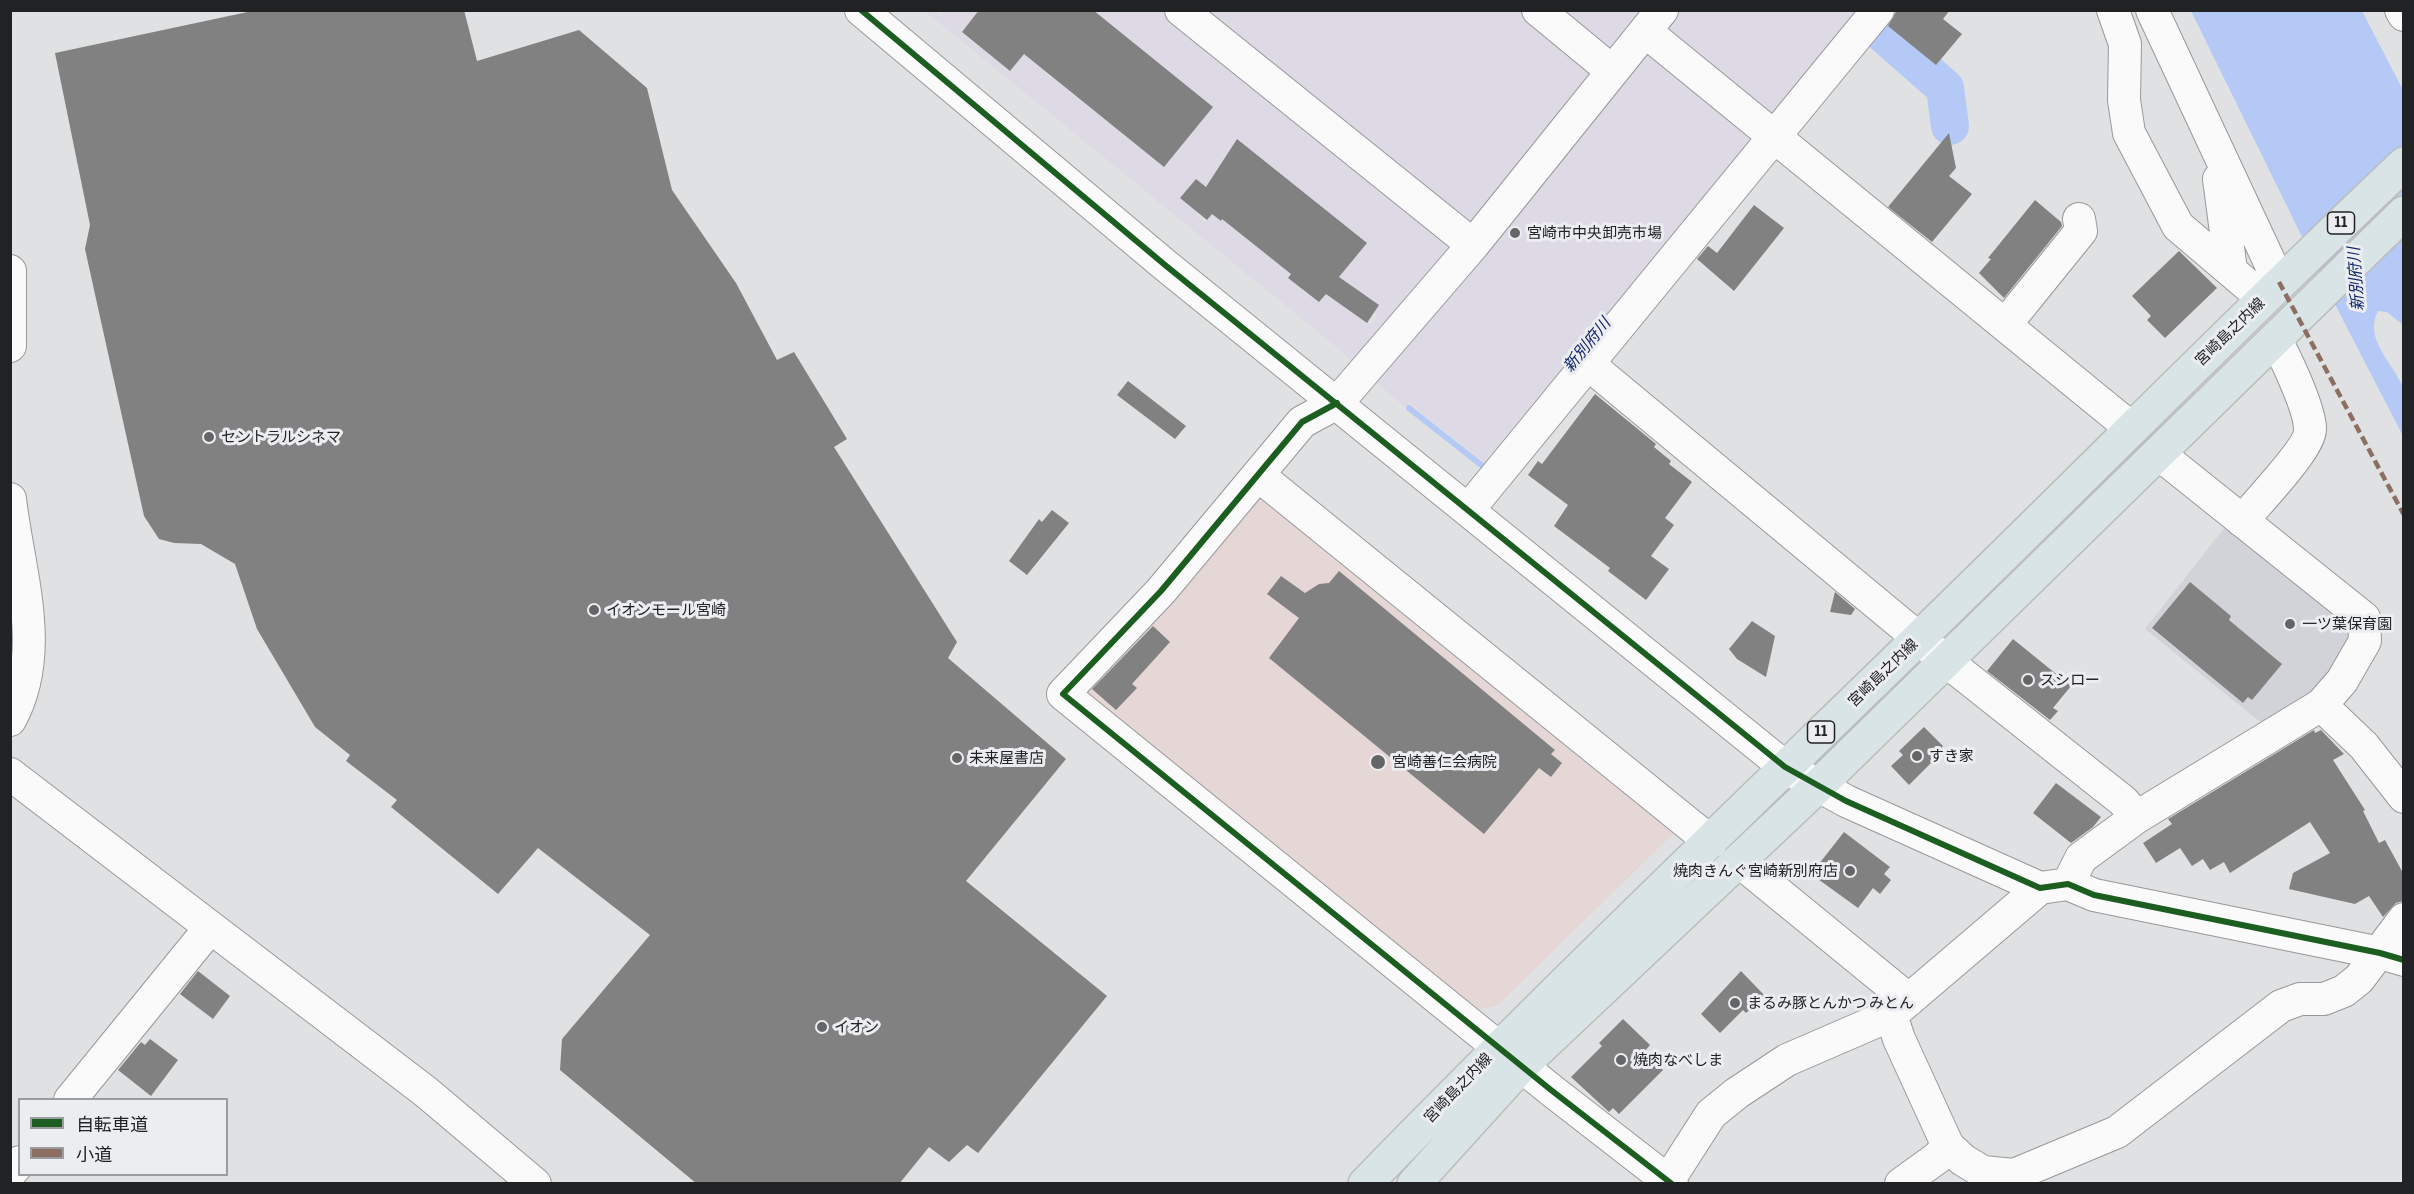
<!DOCTYPE html>
<meta charset="utf-8">
<style>
body{margin:0}
#map{position:relative;width:2414px;height:1194px;overflow:hidden;background:#e0e1e2;font-family:"Asap Condensed","Noto Sans JP",sans-serif}
canvas{display:block}
.frame{position:absolute;inset:0;border:12px solid #212223;pointer-events:none}
.legend{position:absolute;left:18px;top:1098px;width:210px;height:78px;box-sizing:border-box;background:#ecedf1;border:2px solid #9b9c9f;margin:0;padding:8px 10px;list-style:none;font-size:18px;color:#212223}
.legend li{display:flex;align-items:center;gap:12px;height:30px}
.legend b{width:30px;border:2px solid #9b9c9f}
</style>
<div id="map">
<canvas width="2414" height="1194"></canvas>
<div class="frame"></div>
<ul class="legend">
<li><b style="height:8px;background:#1b5e20"></b>自転車道</li>
<li><b style="height:8px;background:#8d6e63"></b>小道</li>
</ul>
</div>
<script>
const g = document.querySelector('canvas').getContext('2d');
g.lineJoin = 'round';
function fill(path, color) { g.fillStyle = color; g.fill(path, 'evenodd'); }
function trace(path, color, width, dash) { g.strokeStyle = color; g.lineWidth = width; g.lineCap = dash ? 'butt' : 'round'; g.setLineDash(dash || []); g.stroke(path); }
function label(font, color, halo, rows, align = 'center') {
  g.font = font + ' "Asap Condensed","Noto Sans JP",sans-serif'; g.lineWidth = 6; g.setLineDash([]); g.textBaseline = 'middle'; g.strokeStyle = halo; g.fillStyle = color; for (const [text, x, y, turn = 0] of rows) {
    g.save(); g.translate(x, y); g.rotate((+turn || 0) * Math.PI / 180); g.textAlign = isNaN(turn) ? turn : align; if (halo) g.strokeText(text, 0, 0); g.fillText(text, 0, 0); g.restore();
  }
}
const commercial = new Path2D(`
 M925,11H934L942,17L945,11H979L962,33L1010,71L1032,43L1092,11L1044,71L1164,167L1212,107L1093,11H1862L1484,462L1409,403L1405,407L1392,396L1340,350ZM1212,195L1367,243L1319,302L1288,278L1291,274L1222,219L1220,221L1212,214L1205,222L1196,215ZM1360,292L1379,305L1374,313L1378,316L1371,325L1349,310Z`);
const built = new Path2D(`
 M2228,523L2355,631L2320,690L2264,725L2145,629ZM2185,588L2219,606L2231,616L2226,623L2237,626L2280,662L2243,703L2152,629Z`);
const medical = new Path2D(`
 M1257,490L1677,830L1498,1005L1473,1011L1078,694Z`);
const water = new Path2D(`
 M2191,11H2362L2403,90V325L2387,312L2378,311C2363,340 2394,363 2403,388C2408,401 2403,422 2403,436L2341,316Z`);
const stream = new Path2D(`
 M1409,408L1485,468L1488,464`);
const river = new Path2D(`
 M1879,30L1945,88L1950,126`);
const building = new Path2D(`
 M257,10H464L477,61L579,30L647,88L672,190L736,283L777,360L794,352L847,439L834,447L957,642L948,658L1066,759L966,881L1107,996L978,1153L967,1145L949,1162L929,1147L899,1184H697L560,1070L562,1039L650,935L538,848L498,894L391,807L397,800L346,761L350,755L315,727L257,629L235,564L201,544L174,543L159,539L144,516L85,249L90,225L55,53Z
 M979,10H1093L1213,107L1164,167L1024,54L1010,71L962,32Z
 M1897,10H1950L1943,19L1962,34L1936,65L1888,26Z
 M1949,133L1956,168L1949,176L1972,194L1932,242L1888,207Z
 M1237,139L1367,243L1339,277L1379,305L1367,323L1326,294L1319,302L1288,278L1291,274L1222,219L1221,221L1212,214L1207,220L1180,198L1196,179L1206,187Z
 M2035,200L2061,222L2062,226L2004,298L1979,273L1991,259L1988,258Z
 M1754,205L1784,228L1734,291L1697,259L1708,246L1717,253Z
 M2179,251L2217,288L2165,338L2147,320L2151,316L2132,296Z
 M1128,381L1186,426L1175,439L1117,395Z
 M1595,394L1656,444L1654,447L1671,461L1669,464L1692,482L1665,518L1674,525L1651,556L1669,569L1646,600L1608,571L1610,568L1554,526L1568,505L1528,475L1538,461L1542,464Z
 M1052,510L1069,523L1027,575L1009,561L1039,519L1042,522Z
 M1339,571L1555,750L1551,754L1562,763L1551,777L1539,768L1484,834L1269,658L1299,618L1267,594L1281,576L1305,593L1319,584L1329,583Z
 M2190,582L2231,616L2229,620L2282,664L2252,700L2248,697L2243,703L2152,628Z
 M1835,592L1855,609L1851,615L1830,612Z
 M1752,621L1775,636L1766,677L1737,659L1729,649Z
 M1153,626L1170,642L1132,684L1137,688L1116,710L1092,689Z
 M2013,639L2071,686L2053,708L2058,711L2050,720L1987,671Z
 M1924,727L1943,746L1931,757L1934,760L1909,785L1891,766L1903,755L1899,751Z
 M2314,730L2315,733L2321,730L2344,754L2333,760L2365,810L2363,811L2379,843L2385,840L2403,873V901L2396,903L2383,917L2369,896L2355,904L2289,889L2293,873L2330,853L2310,822L2230,873L2224,862L2210,870L2203,859L2192,866L2180,848L2156,863L2143,843L2172,824L2168,819Z
 M2056,783L2101,817L2093,827L2071,843L2033,813Z
 M1844,832L1890,867L1884,874L1891,880L1880,894L1873,888L1858,908L1811,874Z
 M198,971L230,996L213,1019L180,994Z
 M1741,971L1765,996L1746,1013L1743,1010L1720,1033L1701,1014Z
 M1623,1019L1650,1045L1645,1051L1663,1070L1619,1114L1613,1108L1609,1112L1571,1077L1602,1046L1599,1043Z
 M150,1039L178,1060L151,1096L118,1070L141,1042L145,1045Z`);
const minor = new Path2D(`
 M861,10L1165,265L1785,767L1846,801L2040,888L2068,884L2094,895L2380,953L2404,960
 M1181,10L1473,245
 M1538,10L1612,71
 M1662,10L1473,245L1337,403L1302,422L1161,591L1063,694L1551,1090L1672,1184
 M2113,10L2125,44L2124,100L2129,133L2178,226L2264,299
 M2152,10L2279,282
 M2401,10L2404,15
 M1645,31L2131,428
 M2219,179L2231,270
 M10,271V346
 M2005,325L2081,231L2079,219
 M1587,363L1946,661L2123,801L2137,817
 M1258,475L1711,842
 M10,499C18,570 48,652 10,720
 M1468,510L1878,10
 M2242,521C2256,504 2311,447 2310,429C2310,409 2285,356 2275,339
 M2321,705L2364,746L2404,797
 M10,774L426,1092L535,1184
 M1739,861L1909,1000
 M2068,884L2081,858L2137,817L2321,705L2342,681L2365,641L2364,618L2159,454
 M1891,1015L1899,1039L1948,1146L1963,1160L1983,1172L2014,1175L2117,1132L2281,1006L2300,999H2324L2344,991L2359,979L2404,919
 M70,1100L210,928
 M10,1173L20,1162
 M1666,1184L1711,1114L1737,1093L1787,1060L1891,1015L2040,888
 M1901,1184L1937,1158L1948,1146`);
const major = new Path2D(`
 M1365,1184C1545,999 1732,820 1917,640C2080,482 2239,320 2404,164
 M1414,1184L1521,1066L1819,785L2404,213`);
const quiet = new Path2D(`
 M2279,282L2404,515`);
const cycleway = new Path2D(`
 M861,10L1165,265L1785,767L1846,801L2040,888L2068,884L2094,895L2380,953L2404,960
 M1337,403L1302,422L1161,591L1063,694L1551,1090L1672,1184`);
const markers = [
 [1515,233,6,"#646566"],
 [209,437,6,"#646566"],
 [594,610,6,"#646566"],
 [2290,624,6,"#646566"],
 [2028,680,6,"#646566"],
 [1917,756,6,"#646566"],
 [957,758,6,"#646566"],
 [1378,762,8,"#646566"],
 [1850,871,6,"#646566"],
 [1735,1003,6,"#646566"],
 [822,1027,6,"#646566"],
 [1621,1060,6,"#646566"]
];
const shields = [
 [2341,223,27],
 [1821,732,27]
];
const shieldNames = [
 ["11",2341,223],
 ["11",1821,732]
];
const poiNames = [
 ["宮崎市中央卸売市場",1527,233],
 ["セントラルシネマ",221,437],
 ["イオンモール宮崎",606,610],
 ["一ツ葉保育園",2302,624],
 ["スシロー",2040,680],
 ["すき家",1929,756],
 ["未来屋書店",969,758],
 ["宮崎善仁会病院",1392,762],
 ["焼肉きんぐ宮崎新別府店",1838,871,"right"],
 ["まるみ豚とんかつ みとん",1747,1003],
 ["イオン",834,1027],
 ["焼肉なべしま",1633,1060]
];
const streetNames = [
 ["宮崎島之内線",2230,332,-44],
 ["宮崎島之内線",1883,673,-44],
 ["宮崎島之内線",1458,1088,-46]
];
const waterNames = [
 ["新別府川",2356,279,-94],
 ["新別府川",1587,345,-51]
];
fill(commercial, '#ddd9e5');
fill(built, '#d1d3d8');
fill(medical, '#e6d7d7');
fill(water, '#b4c9f5');
trace(stream, '#b4c9f5', 6);
trace(river, '#b4c9f5', 38);
fill(building, '#818182');
trace(minor, '#979899', 34);
trace(major, '#bbbcbc', 36);
trace(minor, '#fafafb', 32);
trace(major, '#d9e4e6', 33);
trace(quiet, '#8d6e63', 4.5, [9, 4.5]);
trace(cycleway, '#1b5e20', 6);
for (const [x, y, r, color] of markers) { const dot = new Path2D(); dot.arc(x, y, r, 0, 2 * Math.PI); g.fillStyle = color; g.fill(dot); trace(dot, '#ecedf1', 2); }
for (const [x, y, w] of shields) { const box = new Path2D(); box.roundRect(x - w / 2, y - 11, w, 22, 4.5); g.fillStyle = '#ecedf1'; g.fill(box); trace(box, '#212223', 1.5); }
label('bold 14px', '#212223', null, shieldNames);
label('15px', '#212223', '#ecedf1', poiNames, 'left');
label('15px', '#212223', '#ecedf1', streetNames);
label('italic 16px', '#0e276c', '#ecedf1', waterNames);
</script>
